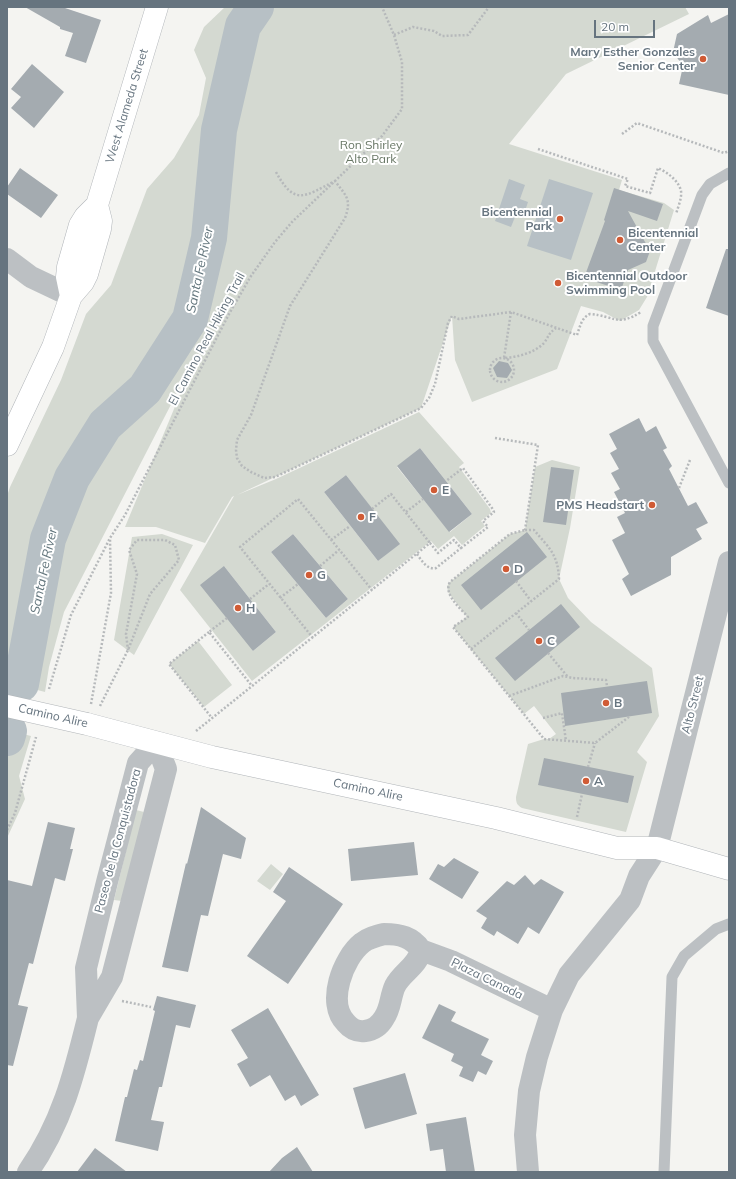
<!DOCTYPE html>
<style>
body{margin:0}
#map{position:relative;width:736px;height:1179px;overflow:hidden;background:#f4f4f1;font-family:Mulish,sans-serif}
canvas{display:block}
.frame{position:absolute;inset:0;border:8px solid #66747f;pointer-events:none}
.scale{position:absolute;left:594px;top:20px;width:61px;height:18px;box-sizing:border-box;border:2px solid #66747f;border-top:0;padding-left:5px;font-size:12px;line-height:14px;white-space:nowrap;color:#66747f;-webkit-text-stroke:3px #fff;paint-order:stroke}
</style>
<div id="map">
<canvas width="736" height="1179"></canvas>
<div class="frame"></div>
<div class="scale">20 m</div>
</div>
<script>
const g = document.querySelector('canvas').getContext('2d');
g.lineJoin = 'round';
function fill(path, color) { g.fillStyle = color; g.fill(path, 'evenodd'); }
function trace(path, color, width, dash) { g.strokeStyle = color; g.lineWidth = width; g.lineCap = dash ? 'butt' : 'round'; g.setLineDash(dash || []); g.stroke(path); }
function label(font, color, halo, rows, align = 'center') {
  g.font = font + ' Mulish,sans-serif'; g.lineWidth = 4; g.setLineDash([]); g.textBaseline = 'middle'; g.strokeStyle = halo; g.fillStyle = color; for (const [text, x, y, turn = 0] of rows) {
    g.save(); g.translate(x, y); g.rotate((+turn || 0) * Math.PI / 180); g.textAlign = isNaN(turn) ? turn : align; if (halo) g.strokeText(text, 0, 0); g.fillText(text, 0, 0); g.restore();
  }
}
const green = new Path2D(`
 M225,7H685L689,14L566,74L509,144L622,180L619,190L664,203L674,210L647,297L639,310L620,321L603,312L581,306L557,369L472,402L455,360L452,316L421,408L237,495L276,479L419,412L464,463L459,467L490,509L491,513L481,521L485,526L462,545L454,536L438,549L431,541L252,681L180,590L234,496L232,497L205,543L156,527H125L196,356L64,612L49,667L45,692L7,682V496L10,487L61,380L86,314L111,285L147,189L174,158L199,115L206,78L194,50L204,27ZM420,448L472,514L450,532L397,467ZM346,475L399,544L378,561L324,492ZM293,534L348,599L326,618L271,552ZM224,566L276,632L253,651Z
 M552,460L580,467L570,528L559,579L568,598L591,622L652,668L659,716L637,752L647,762L626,832L522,808C517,805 516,803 516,797L528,744L544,739H549L556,734L534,706L524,714L453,627L467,617L448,592L447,586L450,582L510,534L525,530L535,467Z
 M162,534L193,545L134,655L114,640L132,537Z
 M198,641L232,685L204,707L169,664Z
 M7,730L31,736L19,776L25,799L7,838Z
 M136,810L144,812L122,901L114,900Z
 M271,864L283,874L270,890L257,881Z`);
const water = new Path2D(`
 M509,179L525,185L520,199L528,202L524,214L517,212L511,227L495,221Z
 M549,179L593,193L571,260L527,246Z`);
const river = new Path2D(`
 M21,684L48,539L72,478L105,425L145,389L190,319L209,238L219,130L243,26L256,7
 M7,738L9,731`);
const building = new Path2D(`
 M25,7H62L101,20L86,63L65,56L73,33L60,29V27Z
 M729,14V95L679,84L683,66L673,52L677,34L708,15L711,23Z
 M32,64L64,92L34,128L11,108L21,97L11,89Z
 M20,168L58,195L41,218L7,194V187Z
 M614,188L663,204L657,221L628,211L650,251L646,262L628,270L621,290L584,278L605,221L604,220Z
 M726,249H729V316L706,308Z
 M499,361L508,363L512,370L507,378L497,377L493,368Z
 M639,418L646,432L656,426L667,448L663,450L672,466L669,469L688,506L696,502L708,523L696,529L702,539L671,557V575L631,596L622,579L629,574L612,540L625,533L617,517L625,513L614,492L620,489L611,473L619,469L610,453L617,449L609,434Z
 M420,448L472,514L449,532L397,466Z
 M551,467L574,470L566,525L543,522Z
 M346,475L400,544L378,561L324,492Z
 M527,532L547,557L481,610L461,585Z
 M293,534L348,599L326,618L271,552Z
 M224,566L276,632L253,651L200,585Z
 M561,604L580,627L515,681L495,658Z
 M647,681L652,713L565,726L561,693Z
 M544,758L634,776L628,803L538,785Z
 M201,807L246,838L241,859L223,854L208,916L201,915L188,972L162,967L186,863L187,864Z
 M48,822L75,828L70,849H73L65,881L55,878L33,964L29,963L18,1005L28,1007L13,1066L7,1065V880L32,886Z
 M414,842L418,875L351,881L348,849Z
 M454,858L479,872L462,899L429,879L438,864L444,867Z
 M289,867L343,904L288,984L247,956L286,901L273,892Z
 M525,875L534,885L541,879L564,892L539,934L528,927L518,944L497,931L494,936L481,928L487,918L476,911L507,881L514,885Z
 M157,996L196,1005L190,1028L176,1025L162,1087H159L151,1120L164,1122L158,1151L115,1141L125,1097H127L134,1069L137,1070L140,1060L143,1061L155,1011L153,1010Z
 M439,1004L456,1012L451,1021L489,1039L481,1055L493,1061L486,1075L478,1071L473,1082L459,1076L463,1067L451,1061L454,1054L422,1038Z
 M268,1008L319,1095L301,1106L295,1095L285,1101L270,1075L250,1087L237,1064L248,1058L231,1030Z
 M405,1073L417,1114L365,1129L353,1088Z
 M466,1117L475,1172H446L443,1149L430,1151L426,1124Z
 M297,1147L313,1172H269L282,1158Z
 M95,1148L127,1172H77Z`);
const path = new Path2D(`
 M394,35L413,27L434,31L442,36L468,35L489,7
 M622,134L637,123L724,153L729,151
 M538,149L628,179L625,186L650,193L658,168C667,172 679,181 681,191C682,198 678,207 676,214
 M276,172C295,207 305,196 335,181C346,196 352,199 345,218L290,306L251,415L237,440L236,450L237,458L242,466L251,472L264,478L275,477L421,408L429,398L435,384L448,323L452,316L459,319L511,312L577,335C580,327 581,318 590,314C615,316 617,327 641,312
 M511,312L504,358C518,357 534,353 544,343C549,336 548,334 556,328
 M490 370a12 12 0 1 1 24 0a12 12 0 1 1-24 0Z
 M495,438L538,445L525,530
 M679,488L690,460
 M372,509L391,494L430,543
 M406,512L423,499
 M525,530H534C549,548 558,554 559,579L471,649L453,627L468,617C460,608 443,594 450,582L510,534Z
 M331,540L350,526
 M417,554C422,561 427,570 436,568L461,548
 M320,566L339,550
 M516,581L531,601
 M280,598L298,584
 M250,599L269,584
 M516,613L529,630
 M227,618L209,632L252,686
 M209,632L169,664L212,718
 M313,638L240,547L298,499L372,590
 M471,649L544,739L595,743L630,716
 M548,653L568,677
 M49,689L71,615L110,538L125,515L229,314L251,276L275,242L292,222L382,136L402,109V62L394,35L382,7
 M509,696L563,676L573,678L606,680L607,686
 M91,704L111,593L110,539
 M100,706L128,650L150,594L179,560L175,545L165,540H137L129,550L137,574L126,634L128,650
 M543,718L562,713L566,741
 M196,731L430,543L438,553L454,540L461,548L488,527L483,521L494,512L492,508L463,468L446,481
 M588,767L595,743
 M577,817L582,794
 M7,830L15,813L36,737
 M122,1001L151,1007`);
const lane = new Path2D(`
 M729,173L710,184L702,195L653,326V341L729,483
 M664,1172L672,977L684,956L716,929L729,924`);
const street = new Path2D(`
 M7,259L31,277L71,296
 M156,743L166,769L112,977L88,1018L86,968L107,882L138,763Z
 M384,934C400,934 412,937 421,950C418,966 402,972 395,986C390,997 391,1008 384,1018C380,1025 373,1030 365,1031C357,1032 351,1029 346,1023C326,1003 343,958 362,943C368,938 376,936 384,934Z
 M421,950L451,961L552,1010
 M28,1172C62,1123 74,1075 88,1018
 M528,1172L525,1135L529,1091L537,1057L552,1010L569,975L630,900L639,876L657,848L729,562`);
const secondary = new Path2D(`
 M71,296L67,277L68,267L80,225L85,217L97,205L157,7
 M7,445L53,347L71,296L83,282L87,274L100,229L101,221L97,205
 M87,724L212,757L496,818L617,848H657L729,869`);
const secondaryBridge = new Path2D(`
 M7,706L87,724`);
const markers = [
 [703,59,4,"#d05b35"],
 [560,219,4,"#d05b35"],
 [620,240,4,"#d05b35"],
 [558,283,4,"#d05b35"],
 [434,490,4,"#d05b35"],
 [652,505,4,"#d05b35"],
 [361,517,4,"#d05b35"],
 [506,569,4,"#d05b35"],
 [309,575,4,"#d05b35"],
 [238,608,4,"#d05b35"],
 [539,641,4,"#d05b35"],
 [606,703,4,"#d05b35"],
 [586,781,4,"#d05b35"]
];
const poiNames = [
 ["Mary Esther Gonzales",695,52,"right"],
 ["Senior Center",695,66,"right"],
 ["Bicentennial",552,212,"right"],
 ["Park",552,226,"right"],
 ["Bicentennial",628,233],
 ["Center",628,247],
 ["Bicentennial Outdoor",566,276],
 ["Swimming Pool",566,290],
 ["E",442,490],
 ["PMS Headstart",644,505,"right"],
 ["F",369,517],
 ["D",514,569],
 ["G",317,575],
 ["H",246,608],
 ["C",547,641],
 ["B",614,703],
 ["A",594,781]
];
const streetNames = [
 ["West Alameda Street",127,106,-73],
 ["El Camino Real Hiking Trail",207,339,-62],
 ["Alto Street",693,705,-76],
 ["Camino Alire",53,716,13],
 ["Camino Alire",368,790,12],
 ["Paseo de la Conquistadora",118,841,-75],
 ["Plaza Canada",487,979,26]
];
const parkNames = [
 ["Ron Shirley",371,145],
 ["Alto Park",371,159]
];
const waterNames = [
 ["Santa Fe River",200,270,-78],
 ["Santa Fe River",44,571,-78]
];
fill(green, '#d4d9d1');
fill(water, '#b7c0c5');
trace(river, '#b7c0c5', 36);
fill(building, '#a4abb0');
trace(secondary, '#b1b5b9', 23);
trace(path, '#b6b9bb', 2.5, [2, 2]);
trace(lane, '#bcc0c3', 11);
trace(street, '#bcc0c3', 22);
trace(secondary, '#fff', 22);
trace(secondaryBridge, '#b1b5b9', 23, []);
trace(secondaryBridge, '#fff', 22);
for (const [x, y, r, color] of markers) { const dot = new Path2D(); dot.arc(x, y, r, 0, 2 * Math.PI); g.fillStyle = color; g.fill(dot); trace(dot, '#fff', 1.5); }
label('bold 12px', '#66747f', '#fff', poiNames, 'left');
label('12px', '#66747f', '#fff', streetNames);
label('12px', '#687765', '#fff', parkNames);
label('italic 13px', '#62757c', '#fff', waterNames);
</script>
